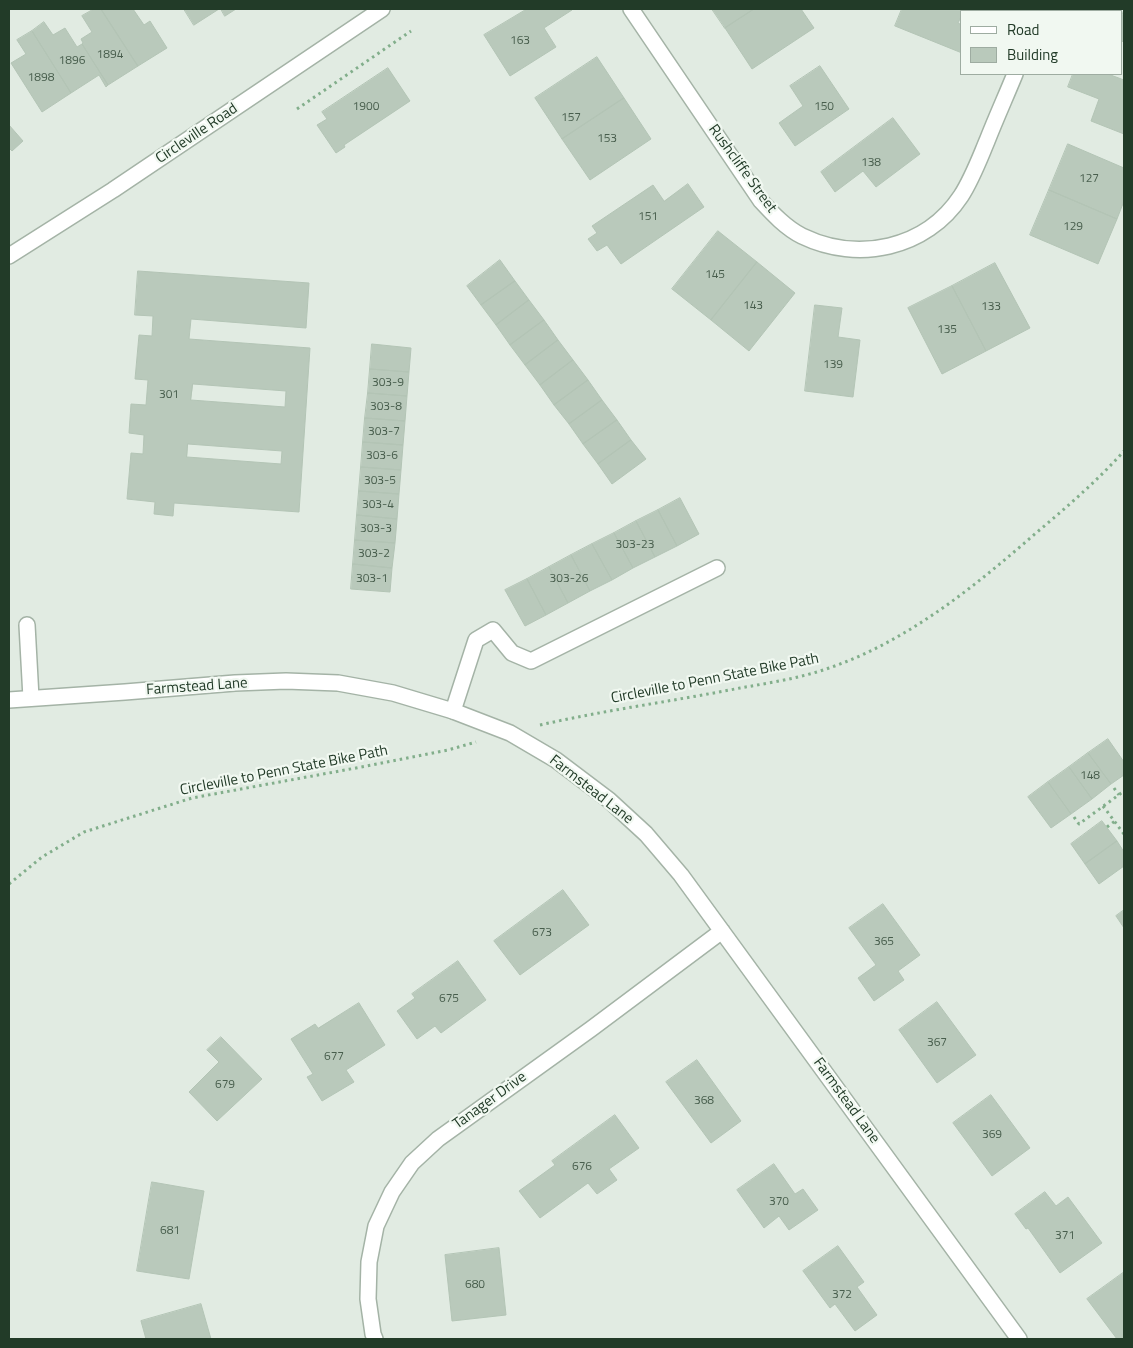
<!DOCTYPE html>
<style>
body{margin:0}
#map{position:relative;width:1133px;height:1348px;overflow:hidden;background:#e1ebe2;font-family:"Titillium Web",sans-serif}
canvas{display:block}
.frame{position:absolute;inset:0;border:10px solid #223b28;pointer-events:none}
.legend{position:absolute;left:960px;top:10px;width:162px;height:65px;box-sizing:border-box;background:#f1f8f1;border:1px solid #9eaca1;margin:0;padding:6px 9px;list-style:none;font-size:15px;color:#223b28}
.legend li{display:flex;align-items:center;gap:10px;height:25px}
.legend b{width:25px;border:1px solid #9eaca1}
</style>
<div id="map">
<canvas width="1133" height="1348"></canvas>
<div class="frame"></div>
<ul class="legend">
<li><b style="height:6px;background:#fff"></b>Road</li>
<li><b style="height:14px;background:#b9c9bb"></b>Building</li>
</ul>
</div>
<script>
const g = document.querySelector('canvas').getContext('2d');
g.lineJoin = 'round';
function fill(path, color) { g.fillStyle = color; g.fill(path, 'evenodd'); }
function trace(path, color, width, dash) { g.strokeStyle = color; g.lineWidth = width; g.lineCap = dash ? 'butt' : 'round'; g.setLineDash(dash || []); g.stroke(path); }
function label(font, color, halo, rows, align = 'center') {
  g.font = font + ' "Titillium Web",sans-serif'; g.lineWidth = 4.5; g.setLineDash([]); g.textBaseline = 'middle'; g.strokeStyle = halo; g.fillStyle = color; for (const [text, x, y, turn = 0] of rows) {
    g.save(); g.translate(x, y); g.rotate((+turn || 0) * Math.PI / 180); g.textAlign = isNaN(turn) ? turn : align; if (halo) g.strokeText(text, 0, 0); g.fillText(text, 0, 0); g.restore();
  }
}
const building = new Path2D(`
 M94,9H101L138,66L108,85L82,44L83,43L81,39L92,32L82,16Z
 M101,9H133L144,25L150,21L167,48L138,66Z
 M184,9H219L194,25Z
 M221,9H236L225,16Z
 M527,9H571L572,10L544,28L556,47L510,76L484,35Z
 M712,9H754L725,28Z
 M754,9H801L814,28L752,69L725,28Z
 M902,9H964L963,11H962V15L958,23L962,25V53L895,26Z
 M1124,10V43L1122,41V15Z
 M44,22L53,35L65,28L77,47L82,44L108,85L106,87L99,75L71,93L32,31Z
 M32,31L71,93L42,112L11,63L26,54L17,40Z
 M597,57L624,98L562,139L535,98Z
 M820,66L849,109L795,146L779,123L803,106L790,86Z
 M388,68L410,101L344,145L345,147L336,153L317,125L327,119L322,112Z
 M1073,74H1108L1124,80V134L1091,121L1099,99L1068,87Z
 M624,98L651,139L590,180L562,139Z
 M893,118L920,154L876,187L863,171L835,192L821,172Z
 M9,125L23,141L12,151L9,148Z
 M1068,144L1124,168V201L1117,219L1049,190Z
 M688,184L704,207L621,264L607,245L597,251L588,239L597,233L592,226L653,185L664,201Z
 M1049,190L1117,219L1098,264L1030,235Z
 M718,231L757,262L711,320L672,289Z
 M500,260L515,281L481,305L467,286Z
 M757,262L795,293L749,351L711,320Z
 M995,263L1030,328L986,351L952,286Z
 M138,271L309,283L306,328L191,319L189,339L310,348L299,512L174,503L173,516L154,514L155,502L127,499L131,453L143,454L144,435L129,433L131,404L146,405L148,380L135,379L139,335L152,336L153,316L135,315ZM193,384L286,391L285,407L191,400ZM188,444L282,451L281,464L187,457Z
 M515,281L529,300L496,325L481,305Z
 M952,286L986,351L942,374L908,308Z
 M529,300L544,320L510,345L496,325Z
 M815,305L842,308L838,337L860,340L853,397L805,391Z
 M544,320L558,340L525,365L510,345Z
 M558,340L573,360L540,385L525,365Z
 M372,344L411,348L409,372L370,369Z
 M573,360L588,380L554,405L540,385Z
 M370,369L409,372L407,396L368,393Z
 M588,380L602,400L569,424L554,405Z
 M368,393L407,396L405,421L365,418Z
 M602,400L617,420L583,444L569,424Z
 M365,418L405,421L403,445L363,442Z
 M617,420L631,440L598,464L583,444Z
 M631,440L646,459L612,484L598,464Z
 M363,442L403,445L401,470L361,467Z
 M361,467L401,470L399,494L359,491Z
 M359,491L399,494L397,519L357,515Z
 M680,498L699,534L677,546L658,510Z
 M658,510L677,546L655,557L636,521Z
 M357,515L397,519L395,543L355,540Z
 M636,521L655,557L633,568L614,533Z
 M614,533L633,568L612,580L592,544Z
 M355,540L395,543L392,568L353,564Z
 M592,544L612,580L590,591L571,555Z
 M571,555L590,591L568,603L549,567Z
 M353,564L392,568L390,592L351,589Z
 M549,567L568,603L546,615L527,579Z
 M527,579L546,615L525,626L505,590Z
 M1108,739L1124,762V775L1111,784L1088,753Z
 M1088,753L1111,784L1092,799L1069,767Z
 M1069,767L1092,799L1071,814L1048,782Z
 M1048,782L1071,814L1051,828L1028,797Z
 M1102,821L1117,841L1085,864L1071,844Z
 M1117,841L1124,852V866L1099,884L1085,864Z
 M563,890L589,925L520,975L494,941Z
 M883,904L920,955L898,971L904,980L874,1001L858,978L876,965L849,928Z
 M1124,910V928L1116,916Z
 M458,961L486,1000L441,1033L435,1026L417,1039L397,1011L415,998L412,994Z
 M937,1002L976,1055L937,1083L899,1030Z
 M359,1003L385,1045L346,1070L354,1082L322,1101L307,1077L313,1074L291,1039L315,1024L318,1028Z
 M221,1037L262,1079L217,1121L189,1092L219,1062L207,1050Z
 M697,1060L741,1121L711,1143L666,1082Z
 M991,1095L1030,1148L992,1176L953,1123Z
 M615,1115L639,1148L609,1169L617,1180L597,1194L588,1183L540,1218L519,1191L555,1165L552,1161Z
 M774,1164L795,1194L803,1189L818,1210L789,1230L779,1216L764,1228L737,1190Z
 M152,1182L204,1191L189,1279L137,1271Z
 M1045,1192L1056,1206L1068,1197L1102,1243L1060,1273L1028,1228L1026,1229L1015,1214Z
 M838,1246L864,1282L857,1287L877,1315L855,1331L835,1304L830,1308L803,1271Z
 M499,1248L506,1315L452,1321L445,1255Z
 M1123,1273L1124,1275V1339H1117L1087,1299Z
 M201,1304L211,1339H146L141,1321Z`);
const path = new Path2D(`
 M297,109L411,31
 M540,725C606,710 674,701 740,688C769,683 801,678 829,668C908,641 974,587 1036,533C1067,507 1097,481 1124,451
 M1114,788L1119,795
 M1103,806L1124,834
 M1074,817L1079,824L1124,791
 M1107,827L1115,821
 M9,884L42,857L84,832L192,798L356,768L448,750L476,742`);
const service = new Path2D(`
 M27,625L31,698
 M453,711L476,640L493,630L512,653L531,661L717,568`);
const minor = new Path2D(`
 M631,9L761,201C773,214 786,228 802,236C858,263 926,249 961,196C972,179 979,160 987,141C996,118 1006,96 1015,74
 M1041,11L1042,9
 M9,700L125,692L235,683L286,681L338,683L393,693L453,711L510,733L556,760L609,800L646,834L681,875L1019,1339
 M375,1339L373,1334L368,1299L369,1262L376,1226L392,1192L412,1163L438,1139L591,1029L722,931`);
const tertiary = new Path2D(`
 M9,256L113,190L382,9`);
const numberNames = [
 ["163",520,41],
 ["1894",110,55],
 ["1896",72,61],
 ["1898",41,78],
 ["1900",366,107],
 ["150",824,107],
 ["157",571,118],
 ["153",607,139],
 ["138",871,163],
 ["127",1089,179],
 ["151",648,217],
 ["129",1073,227],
 ["145",715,275],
 ["143",753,306],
 ["133",991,307],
 ["135",947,330],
 ["139",833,365],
 ["303-9",388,383],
 ["301",169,395],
 ["303-8",386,407],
 ["303-7",384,432],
 ["303-6",382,456],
 ["303-5",380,481],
 ["303-4",378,505],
 ["303-3",376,529],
 ["303-23",635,545],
 ["303-2",374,554],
 ["303-1",372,579],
 ["303-26",569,579],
 ["148",1090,776],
 ["673",542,933],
 ["365",884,942],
 ["675",449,999],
 ["367",937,1043],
 ["677",334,1057],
 ["679",225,1085],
 ["368",704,1101],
 ["369",992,1135],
 ["676",582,1167],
 ["370",779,1202],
 ["681",170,1231],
 ["371",1065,1236],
 ["680",475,1285],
 ["372",842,1295]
];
const streetNames = [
 ["Circleville Road",197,134,-34],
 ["Rushcliffe Street",742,169,54],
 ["Circleville to Penn State Bike Path",715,679,-11],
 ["Farmstead Lane",197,687,-4],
 ["Circleville to Penn State Bike Path",284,771,-11],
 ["Farmstead Lane",591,790,38],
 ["Tanager Drive",490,1101,-36],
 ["Farmstead Lane",846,1101,54]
];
fill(building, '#b9c9bb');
trace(building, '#b3c4b5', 1);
trace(service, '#a4b3a6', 18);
trace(minor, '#a4b3a6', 18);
trace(tertiary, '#a4b3a6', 18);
trace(path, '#82ae8b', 3, [2.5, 4]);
trace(service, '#fff', 15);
trace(minor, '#fff', 15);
trace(tertiary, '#fff', 15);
label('12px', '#485e4d', null, numberNames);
label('15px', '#223b28', '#f1f8f1', streetNames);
</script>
